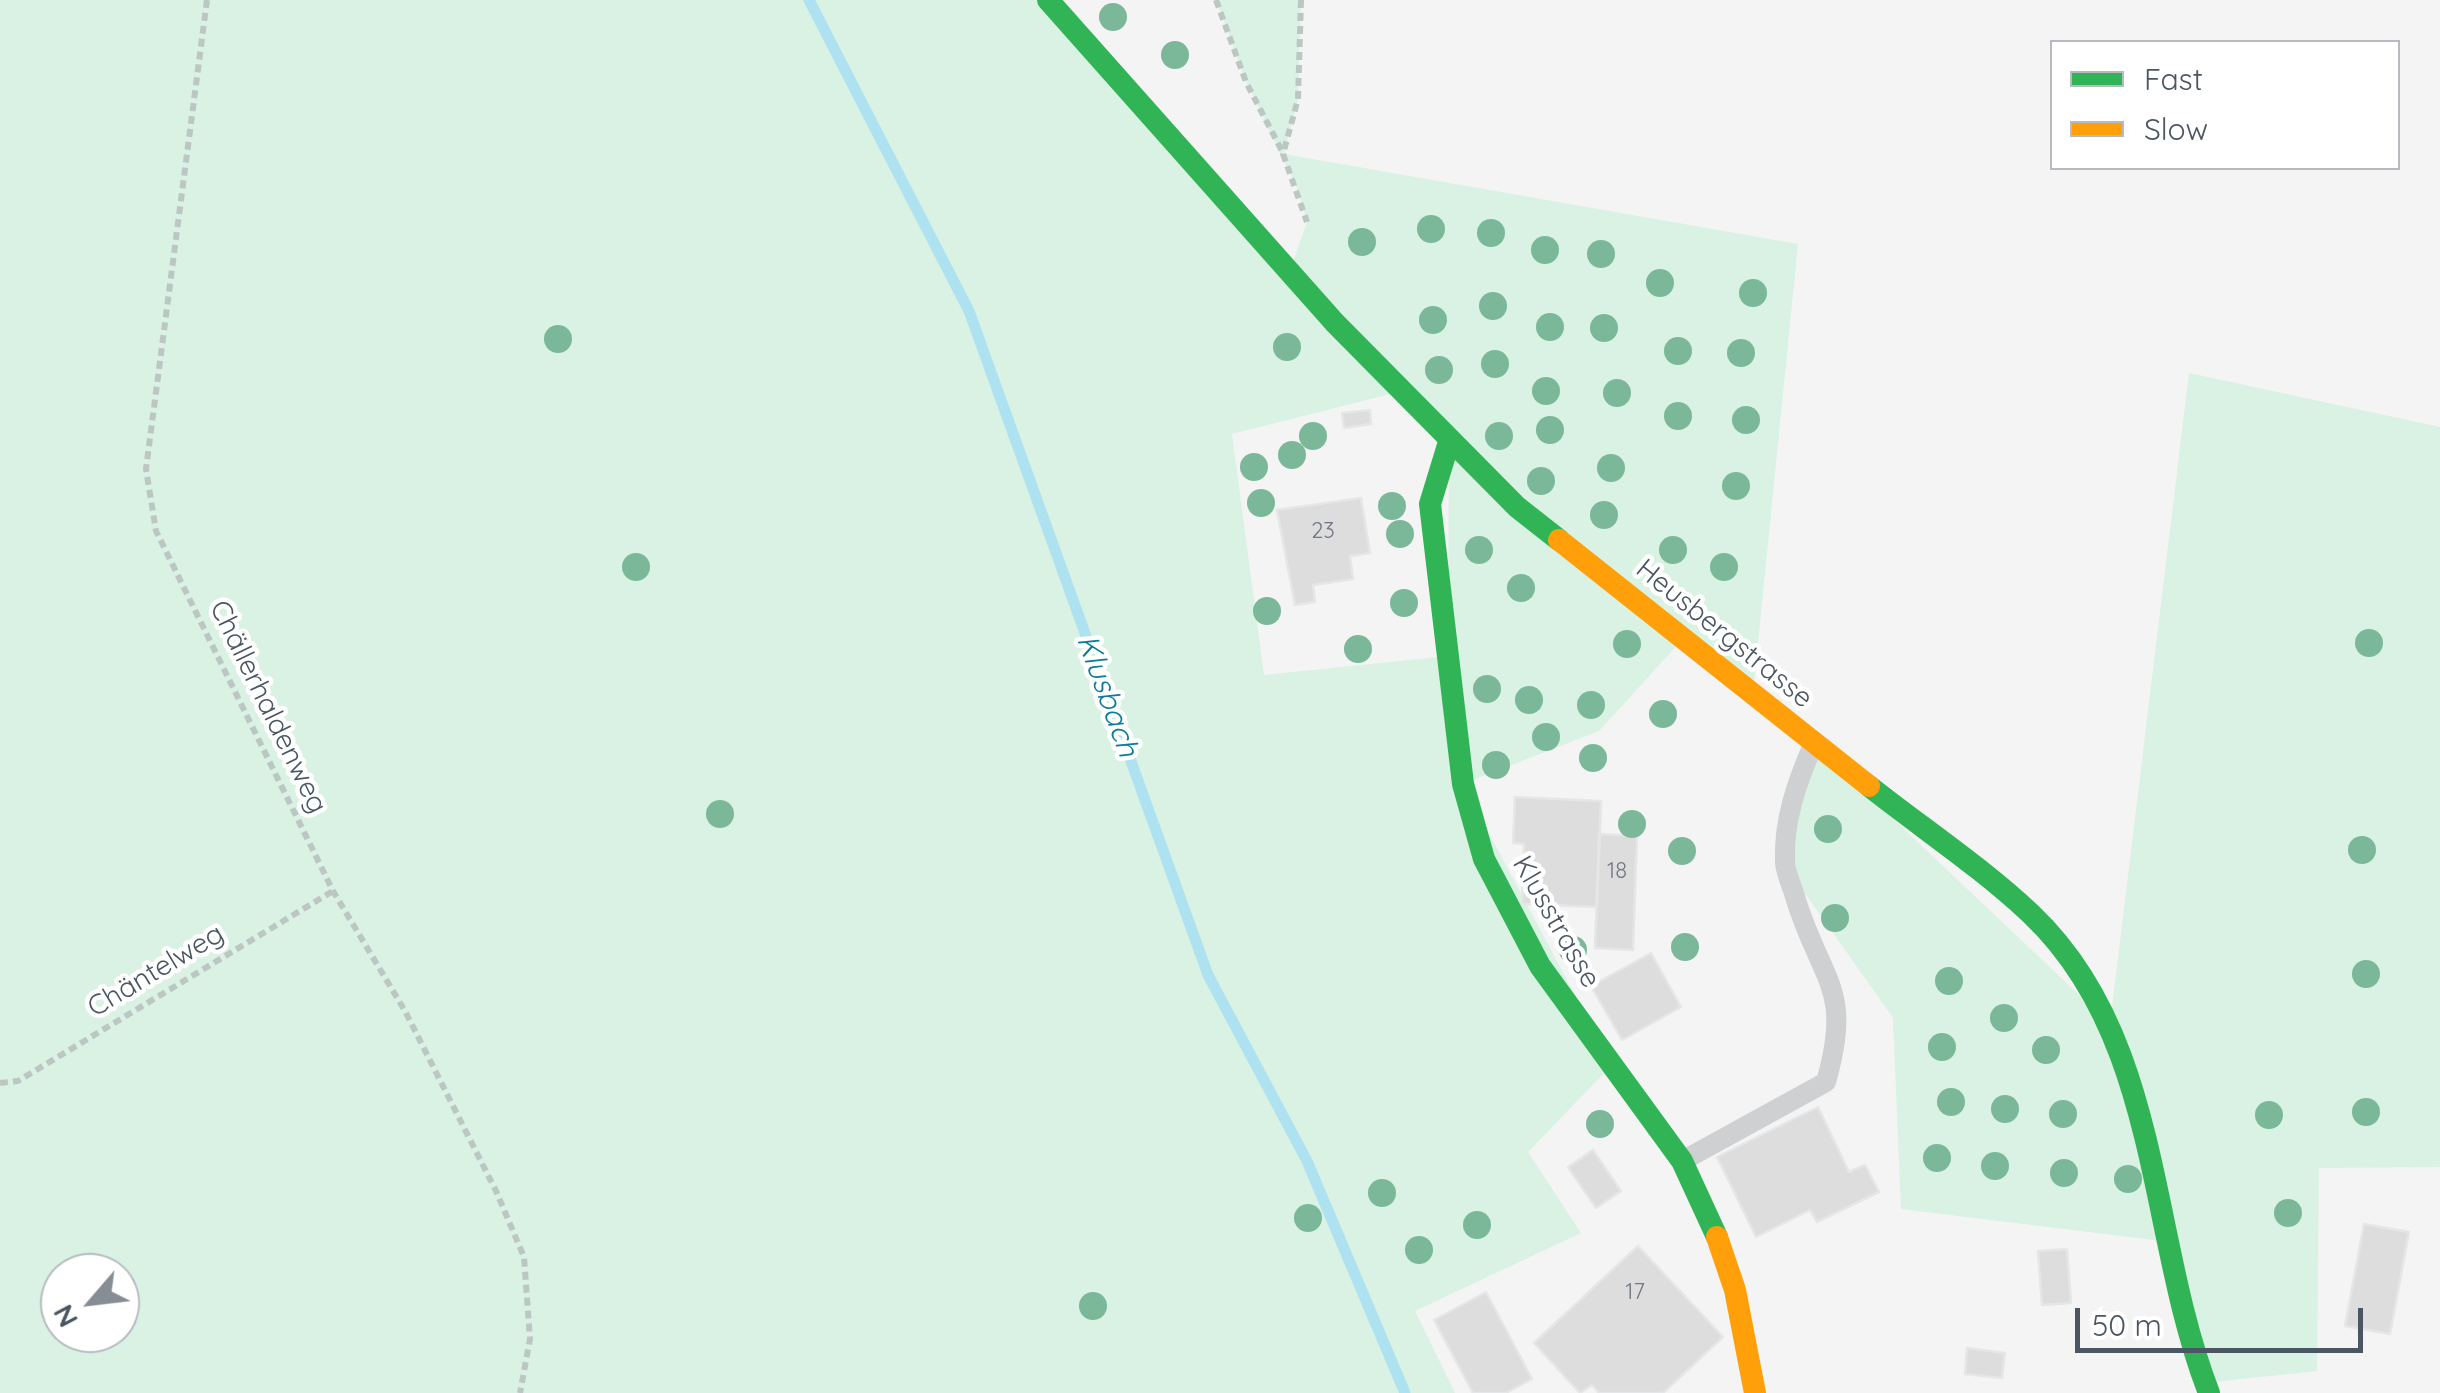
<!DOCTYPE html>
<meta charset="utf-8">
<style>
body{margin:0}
#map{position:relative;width:2440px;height:1393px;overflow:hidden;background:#f4f4f4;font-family:Quicksand,sans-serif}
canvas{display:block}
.legend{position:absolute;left:2050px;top:40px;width:350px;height:130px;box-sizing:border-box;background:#fff;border:2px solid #b7bbc0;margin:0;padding:12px 18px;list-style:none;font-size:30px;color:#4a5661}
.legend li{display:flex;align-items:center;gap:20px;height:50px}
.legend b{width:50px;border:2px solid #b7bbc0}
.north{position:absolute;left:40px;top:1253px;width:100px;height:100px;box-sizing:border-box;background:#fff;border:2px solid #b7bbc0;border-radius:50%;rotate:242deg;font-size:28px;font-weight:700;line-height:40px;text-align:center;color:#4a5661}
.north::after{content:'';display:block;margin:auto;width:35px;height:45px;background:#868d94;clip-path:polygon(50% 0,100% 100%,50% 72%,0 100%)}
.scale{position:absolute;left:2075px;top:1308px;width:288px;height:45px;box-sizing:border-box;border:5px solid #4a5661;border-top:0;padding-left:12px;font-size:30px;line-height:35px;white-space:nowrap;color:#4a5661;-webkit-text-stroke:8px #fff;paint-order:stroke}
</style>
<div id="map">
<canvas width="2440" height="1393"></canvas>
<ul class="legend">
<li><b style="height:12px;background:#30b455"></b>Fast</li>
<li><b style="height:12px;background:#ff9f0a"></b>Slow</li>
</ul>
<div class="north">N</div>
<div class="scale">50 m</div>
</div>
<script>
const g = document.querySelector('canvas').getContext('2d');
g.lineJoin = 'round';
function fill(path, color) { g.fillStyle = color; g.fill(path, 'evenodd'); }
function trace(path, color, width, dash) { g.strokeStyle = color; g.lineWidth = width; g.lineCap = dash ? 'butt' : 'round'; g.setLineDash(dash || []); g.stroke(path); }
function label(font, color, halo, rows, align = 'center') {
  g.font = font + ' Quicksand,sans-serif'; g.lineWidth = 9; g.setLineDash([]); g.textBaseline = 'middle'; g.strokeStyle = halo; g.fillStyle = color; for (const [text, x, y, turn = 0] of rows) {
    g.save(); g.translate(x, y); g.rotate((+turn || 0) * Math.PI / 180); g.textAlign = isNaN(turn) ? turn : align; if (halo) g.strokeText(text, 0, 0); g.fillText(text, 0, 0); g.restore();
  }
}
const green = new Path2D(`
 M0,0H1048L1290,270L1307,222L1298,190L1246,82L1216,0H1301L1298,99L1284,154L1798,244L1753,693L1682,640L1599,731L1463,784L1612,1065L1528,1152L1581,1233L1415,1311L1455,1393H0ZM1402,391L1449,442L1448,656L1264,675L1232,434ZM60,1273H120V1333H60Z
 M2189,373L2440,427V1167L2319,1168L2317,1371L2204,1383L2170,1242L1901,1209L1893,1018L1785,865L1814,744L2110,1024Z`);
const stream = new Path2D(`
 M809,0L969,311L1208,975L1307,1161L1405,1393`);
const building = new Path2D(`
 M1370,410L1371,424L1344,428L1342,413Z
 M1361,498L1370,553L1350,556L1353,579L1313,585L1315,602L1295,605L1277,510Z
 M1515,797L1601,801L1597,907L1522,904L1524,844L1513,843Z
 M1599,834L1637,836L1633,950L1595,948Z
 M1651,953L1681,1007L1622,1040L1591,986Z
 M1818,1107L1849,1172L1865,1165L1879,1192L1817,1222L1810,1210L1756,1237L1717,1157Z
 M1593,1150L1621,1191L1596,1208L1568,1167Z
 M2364,1224L2409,1232L2390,1334L2345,1326Z
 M1638,1246L1723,1337L1663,1393H1599L1592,1385L1580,1393L1534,1343Z
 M2067,1249L2071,1303L2042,1305L2038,1251Z
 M1486,1292L1532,1379L1506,1393H1473L1434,1320Z
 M1967,1348L2005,1353L2002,1378L1965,1374Z`);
const path = new Path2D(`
 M207,0L146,469L156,531L333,891L405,1011L496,1191L524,1257L530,1339L520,1393
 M1216,0L1246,82L1283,153
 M1301,0L1298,99L1283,154L1307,222
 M0,1083L18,1081L333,891`);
const lane = new Path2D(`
 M1684,1160L1826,1082C1853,988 1822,983 1796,900C1793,888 1786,875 1785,863C1783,821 1797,782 1813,745`);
const fast = new Path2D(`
 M1048,0L1335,323L1517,507L1559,540
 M1449,442L1430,504L1463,784L1484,859L1540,966L1682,1161L1717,1237
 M1869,786C1922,828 1981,867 2031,914C2162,1038 2148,1237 2209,1393`);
const slow = new Path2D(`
 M1559,540L1869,786
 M1717,1237L1735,1290L1755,1393`);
const trees = [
 [1113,17],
 [1175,55],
 [1431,229],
 [1491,233],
 [1362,242],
 [1545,250],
 [1601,254],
 [1660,283],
 [1753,293],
 [1493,306],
 [1433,320],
 [1550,327],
 [1604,328],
 [558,339],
 [1287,347],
 [1678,351],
 [1741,353],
 [1495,364],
 [1439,370],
 [1546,391],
 [1617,393],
 [1678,416],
 [1746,420],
 [1550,430],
 [1313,436],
 [1499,436],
 [1292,455],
 [1254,467],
 [1611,468],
 [1541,481],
 [1736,486],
 [1261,503],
 [1392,506],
 [1604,515],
 [1400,534],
 [1479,550],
 [1673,550],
 [636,567],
 [1724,567],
 [1521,588],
 [1404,603],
 [1267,611],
 [2369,643],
 [1627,644],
 [1358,649],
 [1487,689],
 [1529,700],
 [1591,705],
 [1663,714],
 [1546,737],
 [1593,758],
 [1496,765],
 [720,814],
 [1632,824],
 [1828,829],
 [2362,850],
 [1682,851],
 [1835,918],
 [1685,947],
 [1573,950],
 [2366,974],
 [1949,981],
 [2004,1018],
 [1942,1047],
 [2046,1050],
 [1951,1102],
 [2005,1109],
 [2366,1112],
 [2063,1114],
 [2269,1115],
 [1600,1124],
 [1937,1158],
 [1995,1166],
 [2064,1173],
 [2128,1179],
 [1382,1193],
 [2288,1213],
 [1308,1218],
 [1477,1225],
 [1419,1250],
 [1093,1306]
];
const numberNames = [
 ["23",1323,531],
 ["18",1617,871],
 ["17",1635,1292]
];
const streetNames = [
 ["Heusbergstrasse",1724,634,39],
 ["Chällerhaldenweg",268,707,64],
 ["Klusstrasse",1556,922,60],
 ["Chäntelweg",156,971,-31]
];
const waterNames = [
 ["Klusbach",1107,696,70]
];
fill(green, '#d9f2e3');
trace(stream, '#aee2f0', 11);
fill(building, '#ddddde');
trace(building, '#e5e6e7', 2.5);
trace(path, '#bcc7c4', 6, [8, 5]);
trace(lane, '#ced0d2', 20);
trace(fast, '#30b455', 22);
trace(slow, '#ff9f0a', 22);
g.fillStyle = '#7ab899';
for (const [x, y] of trees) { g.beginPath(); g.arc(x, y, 14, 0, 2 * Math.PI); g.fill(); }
label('22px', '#707881', null, numberNames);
label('28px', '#4a5661', '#fff', streetNames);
label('italic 30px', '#0c7c9b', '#fff', waterNames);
</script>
